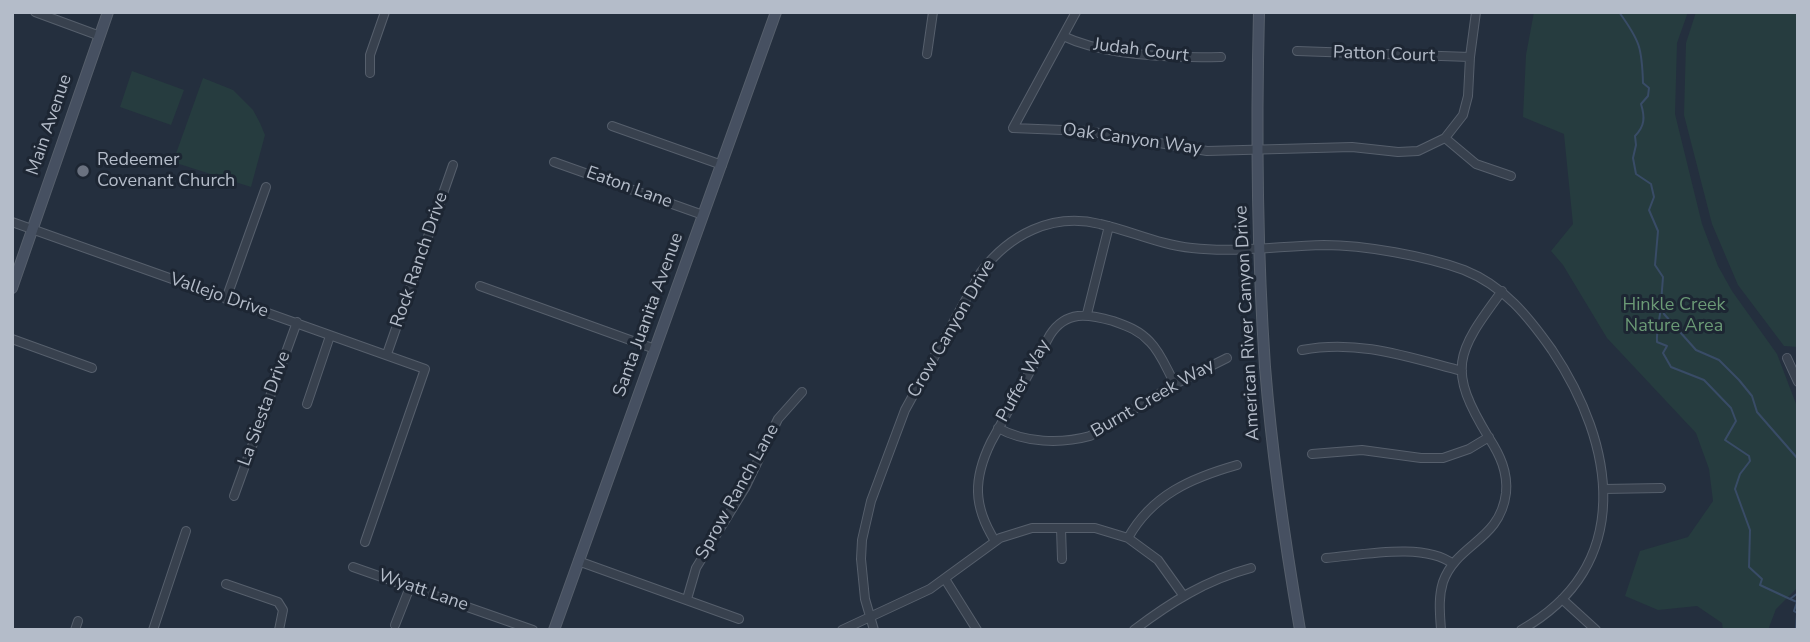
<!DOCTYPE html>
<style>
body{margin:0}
#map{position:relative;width:1810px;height:642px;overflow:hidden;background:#242f3e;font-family:"Nunito Sans",sans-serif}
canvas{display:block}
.frame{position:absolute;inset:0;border:14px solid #b4bcc9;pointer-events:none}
</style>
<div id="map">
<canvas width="1810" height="642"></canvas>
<div class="frame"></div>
</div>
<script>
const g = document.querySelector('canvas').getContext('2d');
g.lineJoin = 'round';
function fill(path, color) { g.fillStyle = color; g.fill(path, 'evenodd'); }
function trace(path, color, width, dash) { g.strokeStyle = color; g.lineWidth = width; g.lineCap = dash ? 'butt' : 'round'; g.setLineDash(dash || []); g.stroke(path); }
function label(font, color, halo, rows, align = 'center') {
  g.font = font + ' "Nunito Sans",sans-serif'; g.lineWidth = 6; g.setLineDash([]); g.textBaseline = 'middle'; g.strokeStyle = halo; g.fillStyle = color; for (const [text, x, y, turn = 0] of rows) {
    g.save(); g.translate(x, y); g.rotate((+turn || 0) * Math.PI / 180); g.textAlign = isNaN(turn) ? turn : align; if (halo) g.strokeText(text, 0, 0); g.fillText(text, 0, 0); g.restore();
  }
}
const green = new Path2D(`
 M1534,12H1688L1677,43L1675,114L1702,224L1718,266L1732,291L1777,354L1798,409V527C1793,545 1798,566 1798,585L1796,589L1776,609L1768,630H1723L1722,623L1697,606L1658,610L1625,596L1640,551L1688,537L1713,501L1709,469L1696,433L1607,338L1563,265L1551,251L1573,224L1564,134L1523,117L1526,55Z
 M1696,12H1798V347L1784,346L1738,285L1712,224L1684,115L1686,43Z
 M132,71L184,90L171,125L120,107Z
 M203,78L233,90L253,110L260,123L265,135L251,187L173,162Z`);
const stream = new Path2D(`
 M1619,12C1640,41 1642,48 1643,83L1649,88L1648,96L1641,104C1645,117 1645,126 1635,136L1636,145L1633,158L1636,174L1651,184L1654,197L1649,210L1658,231L1655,265L1663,277L1661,303L1664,314L1696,350L1719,360L1739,380L1752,396L1757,412L1798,459
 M1661,304C1661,315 1656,330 1657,342L1667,346L1663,353L1671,367L1704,380L1731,408L1736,421L1725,440L1749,456L1750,461L1740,474L1735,489L1750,530L1749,567L1762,579L1760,585L1790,599
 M1796,630L1797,613L1794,611L1797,602L1790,599L1798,593`);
const street = new Path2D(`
 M35,12L100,36
 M1076,12L1013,128L1087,131L1207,151L1352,147L1398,152L1418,151L1445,138L1463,115L1468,96L1470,57L1476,12
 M1063,36C1105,56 1175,58 1221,57
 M1297,51L1470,57
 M927,54L933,12
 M370,73V55L385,12
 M612,126L722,165
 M1445,138L1476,164L1511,176
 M554,162L703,215
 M12,222L425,369L365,542
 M480,286L655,349
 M226,299L266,187
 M1087,314L1109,226
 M12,339L92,368
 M1302,350C1358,339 1408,357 1462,371
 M387,354L453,165
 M1787,358L1798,382
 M307,404L330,336
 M998,428C1025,443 1061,444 1090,436L1175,384L1227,358
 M1312,454L1362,450L1421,458H1443L1469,449L1489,437
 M1604,489L1661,488
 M234,496L297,322
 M1061,528L1062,559
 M1128,538C1152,495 1191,478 1237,465
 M995,541C973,506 973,479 991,442L1050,335C1066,310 1088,314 1113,321C1127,326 1139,330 1150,342C1161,353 1167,370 1175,384
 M1326,558C1362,555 1425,542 1453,564
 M578,561L739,619
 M353,567L533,630
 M945,579L977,630
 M226,584L278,602L283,610L279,630
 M687,599L696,568L745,488L778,419L802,392
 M1562,599L1596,630
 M395,625L410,587
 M75,630L78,621
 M153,630L186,531
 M842,630L930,589L1000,538L1032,528H1095L1128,538L1158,560L1183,595
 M874,630L865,599L861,559L862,540L871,501L905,410L981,272C1009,235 1052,212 1100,224C1131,231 1160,245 1192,248C1235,253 1280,246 1324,245C1364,245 1426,256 1464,270C1504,286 1528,316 1552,350C1615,444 1636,565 1521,630
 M1134,630C1171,602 1206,580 1251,568
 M1441,630C1440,614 1438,598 1443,582C1457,543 1500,541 1506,493C1508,472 1500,455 1489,438C1447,369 1455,354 1502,291`);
const secondary = new Path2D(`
 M1259,12C1256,130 1257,249 1265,367C1272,455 1285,543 1300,630
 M12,288L108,12
 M554,630L776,12`);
const markers = [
 [83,171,7,"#6b7280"]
];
const streetNames = [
 ["Judah Court",1141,51,7],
 ["Patton Court",1384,55,2],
 ["Main Avenue",50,125,-71],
 ["Oak Canyon Way",1132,140,8],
 ["Eaton Lane",629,188,20],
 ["Rock Ranch Drive",420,260,-71],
 ["Vallejo Drive",219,296,19],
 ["Santa Juanita Avenue",649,315,-70],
 ["American River Canyon Drive",1248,323,-93],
 ["Crow Canyon Drive",952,329,-60],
 ["Puffer Way",1024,381,-61],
 ["Burnt Creek Way",1153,399,-30],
 ["La Siesta Drive",265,409,-70],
 ["Sprow Ranch Lane",738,492,-61],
 ["Wyatt Lane",423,591,19]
];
const poiNames = [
 ["Redeemer",97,161],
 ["Covenant Church",97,182]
];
const parkNames = [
 ["Hinkle Creek",1674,306],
 ["Nature Area",1674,327]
];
fill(green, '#263c3f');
trace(stream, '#394c67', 2);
trace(street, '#565f6c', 10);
trace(secondary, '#565f6c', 12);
trace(street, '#38414e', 8);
trace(secondary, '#465061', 10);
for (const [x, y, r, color] of markers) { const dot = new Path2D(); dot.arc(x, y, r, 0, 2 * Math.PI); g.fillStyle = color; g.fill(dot); trace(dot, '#1d2633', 2.5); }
label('18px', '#b4bcc9', '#1d2633', streetNames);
label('18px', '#b4bcc9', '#1d2633', poiNames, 'left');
label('18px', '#6b9a76', '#1d2633', parkNames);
</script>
